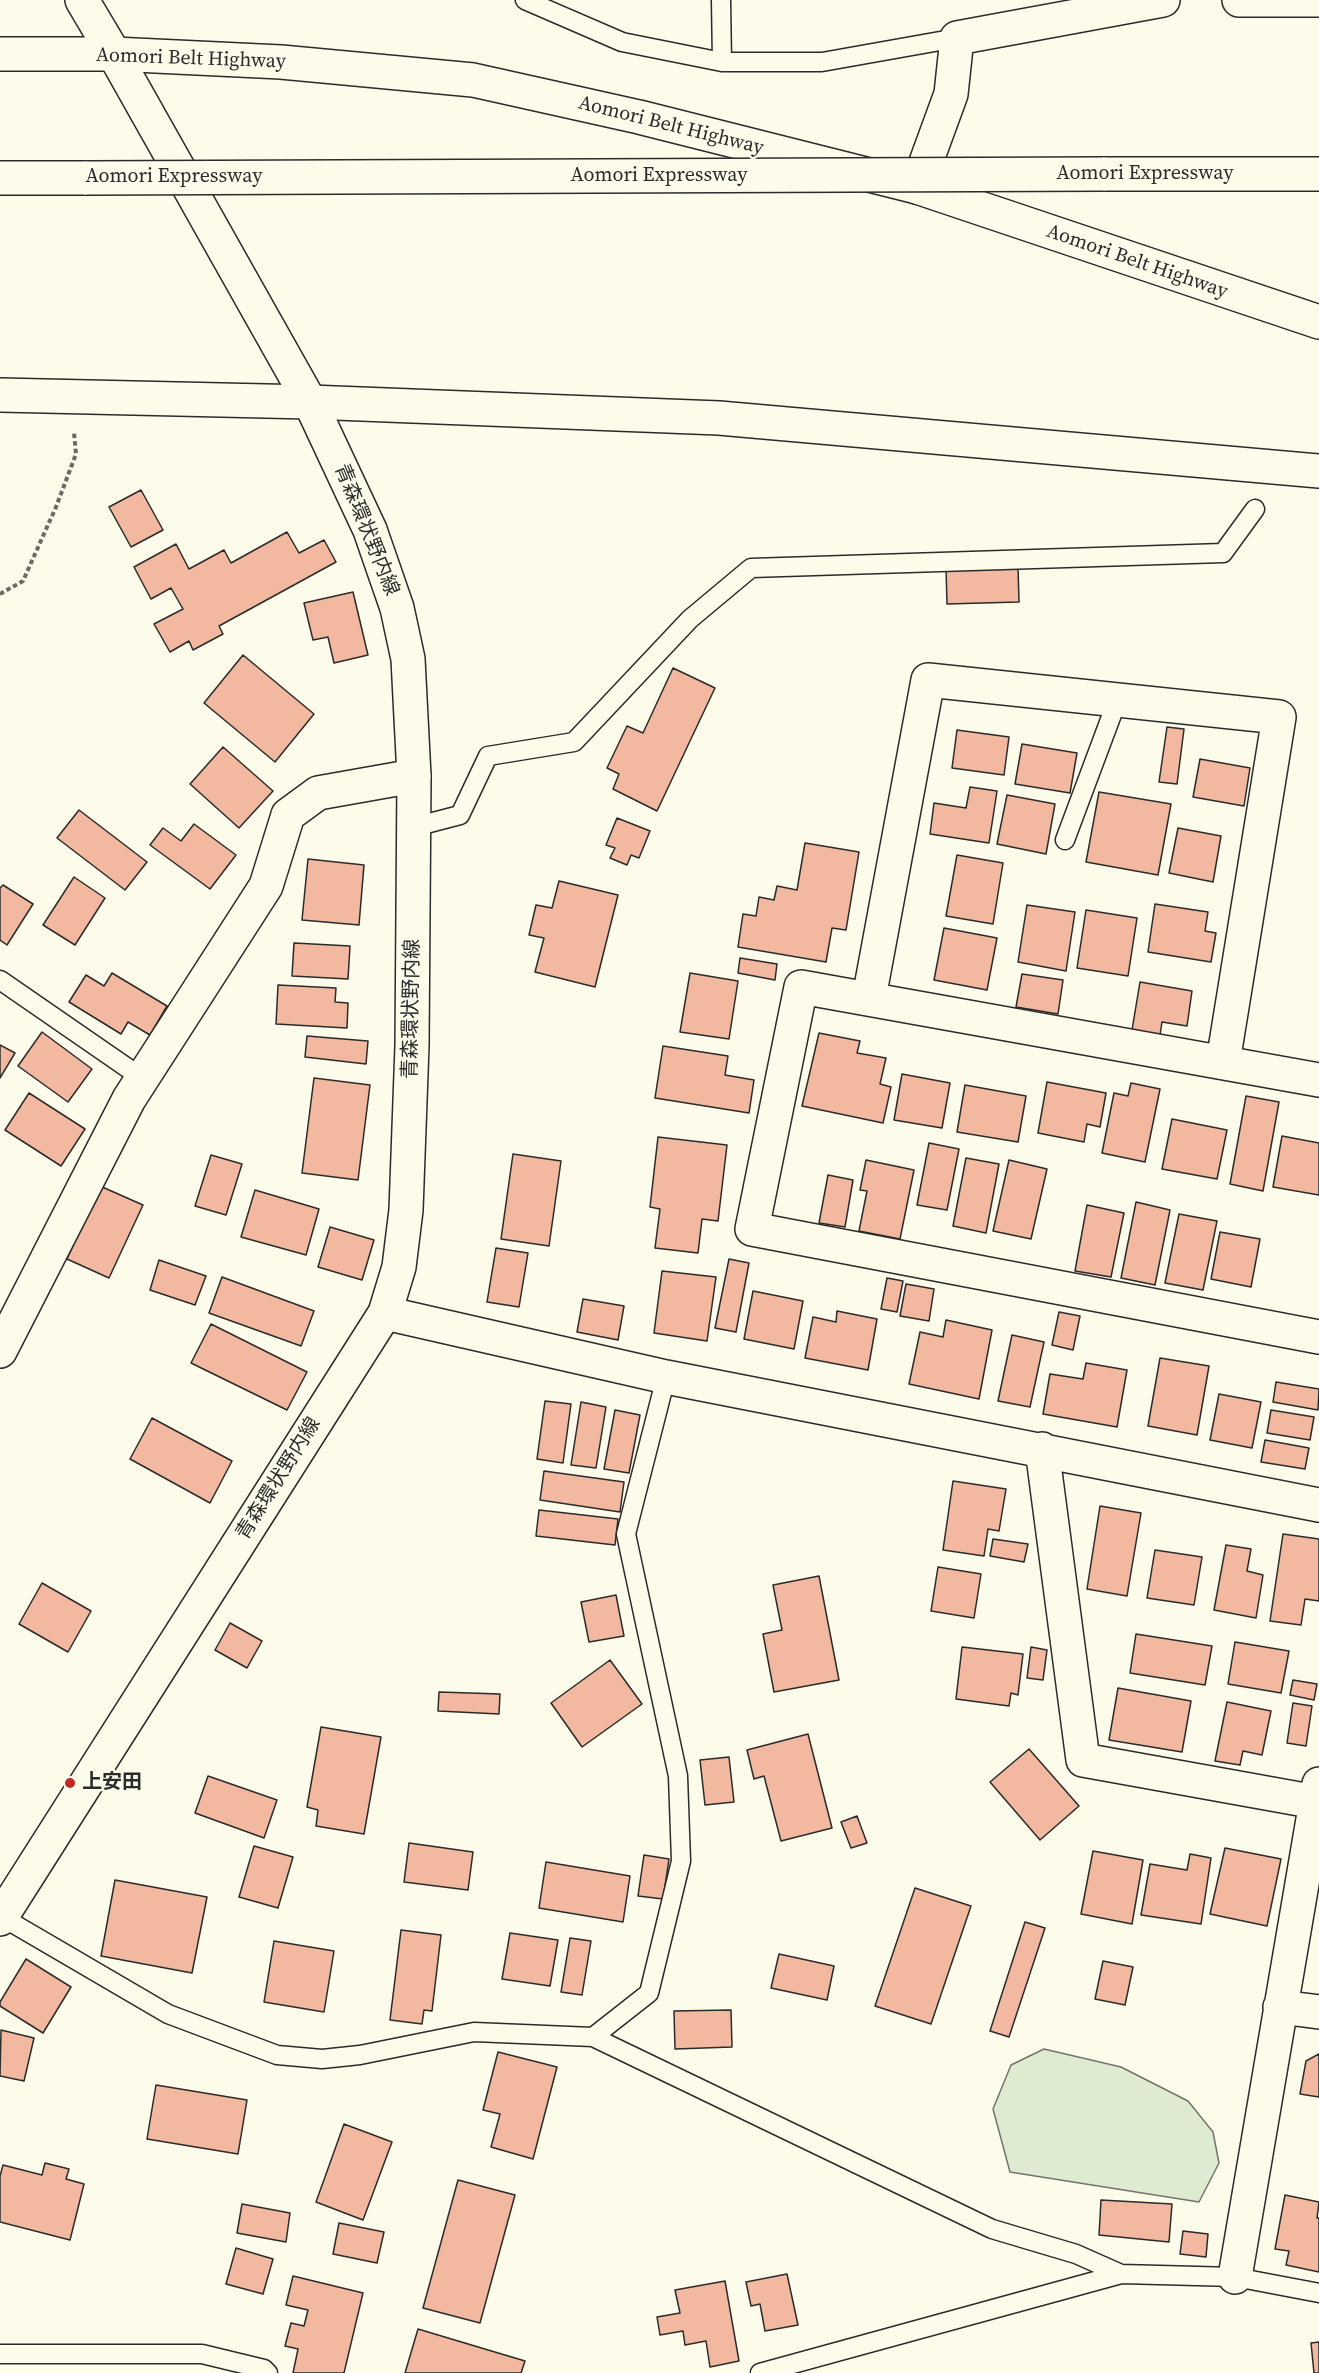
<!DOCTYPE html>
<meta charset="utf-8">
<style>
body{margin:0}
canvas{display:block;background:#fdfbea}
</style>
<canvas width="1319" height="2373"></canvas>
<script>
const g = document.querySelector('canvas').getContext('2d');
g.lineJoin = 'round';
function fill(path, color) { g.fillStyle = color; g.fill(path, 'evenodd'); }
function trace(path, color, width, dash) { g.strokeStyle = color; g.lineWidth = width; g.lineCap = dash ? 'butt' : 'round'; g.setLineDash(dash || []); g.stroke(path); }
function label(font, color, halo, rows, align = 'center') {
  g.font = font + ' "Source Serif 4","Noto Sans JP",serif'; g.lineWidth = 4.5; g.setLineDash([]); g.textBaseline = 'middle'; g.strokeStyle = halo; g.fillStyle = color; for (const [text, x, y, turn = 0] of rows) {
    g.save(); g.translate(x, y); g.rotate((+turn || 0) * Math.PI / 180); g.textAlign = isNaN(turn) ? turn : align; if (halo) g.strokeText(text, 0, 0); g.fillText(text, 0, 0); g.restore();
  }
}
const green = new Path2D(`
 M1044,2049L1121,2067L1188,2101L1213,2132L1219,2163L1199,2202L1010,2172L993,2109L1011,2065Z`);
const building = new Path2D(`
 M141,490L163,530L131,547L109,507Z
 M287,532L299,553L324,540L336,562L219,626L223,634L193,650L189,641L170,652L154,624L183,609L171,588L151,599L134,567L176,544L189,569L224,550L231,563Z
 M1018,566L1019,602L947,604L946,568Z
 M353,592L368,655L334,663L328,637L313,640L304,603Z
 M243,655L314,714L275,762L204,703Z
 M673,668L715,688L657,811L613,789L619,774L607,768L627,726L643,733Z
 M1167,727L1184,729L1177,784L1159,782Z
 M957,730L1009,737L1004,775L952,768Z
 M1022,744L1077,753L1070,793L1015,784Z
 M223,747L273,791L239,828L190,784Z
 M1200,759L1250,768L1244,806L1193,797Z
 M970,787L997,791L989,843L930,834L934,803L966,808Z
 M1099,792L1171,804L1158,875L1086,862Z
 M1007,795L1055,804L1046,854L997,844Z
 M79,810L147,862L125,890L57,838Z
 M617,818L650,831L639,858L631,855L627,865L610,858L615,848L606,845Z
 M194,824L236,855L210,889L150,845L163,828L181,841Z
 M1178,828L1221,836L1213,882L1169,873Z
 M805,843L859,852L846,930L832,928L826,962L738,947L743,914L756,916L759,897L774,900L777,886L797,890Z
 M957,855L1003,863L993,924L946,916Z
 M308,859L364,865L359,925L302,920Z
 M74,877L105,898L75,945L43,925Z
 M559,881L618,895L595,987L535,972L544,938L529,935L536,905L552,908Z
 M3,885L33,904L7,945L0,940V888Z
 M1155,904L1208,912L1205,931L1216,933L1211,962L1148,952Z
 M1027,905L1075,912L1066,971L1018,962Z
 M1086,910L1137,918L1128,976L1077,968Z
 M944,928L997,938L987,990L934,980Z
 M294,943L350,946L348,979L292,976Z
 M740,958L777,964L775,980L738,973Z
 M112,973L167,1006L150,1035L128,1022L121,1034L69,1002L86,975L104,986Z
 M690,973L738,981L729,1039L680,1032Z
 M1022,974L1063,980L1058,1014L1016,1007Z
 M1140,982L1192,991L1187,1026L1162,1022L1160,1035L1132,1030Z
 M278,985L336,988L335,1002L348,1003L347,1028L276,1024Z
 M42,1032L92,1069L68,1102L18,1066Z
 M819,1033L860,1041L857,1053L886,1058L880,1084L891,1087L883,1123L802,1106Z
 M307,1036L368,1041L366,1064L305,1057Z
 M0,1045L15,1053L0,1078Z
 M663,1046L728,1056L725,1075L754,1080L749,1113L655,1098Z
 M902,1074L950,1083L942,1128L894,1120Z
 M314,1078L370,1085L358,1180L302,1173Z
 M1047,1082L1106,1093L1100,1127L1087,1124L1084,1142L1038,1133Z
 M1131,1083L1160,1089L1145,1162L1102,1153L1114,1093L1128,1096Z
 M965,1085L1026,1096L1018,1142L957,1132Z
 M29,1093L85,1129L61,1166L5,1130Z
 M1246,1096L1279,1102L1263,1191L1230,1184Z
 M1172,1119L1227,1130L1217,1179L1162,1169Z
 M1282,1136L1319,1143V1195L1273,1187Z
 M658,1137L727,1145L718,1221L702,1219L698,1253L655,1248L660,1209L650,1207Z
 M929,1143L959,1149L947,1210L917,1205Z
 M513,1154L561,1161L549,1246L501,1239Z
 M211,1155L242,1164L226,1215L195,1206Z
 M966,1158L999,1164L986,1233L953,1226Z
 M866,1160L914,1170L900,1239L859,1231L867,1191L860,1190Z
 M1009,1160L1047,1169L1031,1239L993,1231Z
 M828,1175L853,1180L845,1227L819,1223Z
 M100,1186L143,1205L109,1278L67,1259Z
 M255,1190L319,1209L306,1255L241,1237Z
 M1136,1202L1170,1210L1155,1285L1121,1278Z
 M1087,1205L1124,1213L1111,1277L1075,1271Z
 M1179,1214L1217,1221L1203,1290L1165,1283Z
 M330,1227L374,1240L362,1280L318,1267Z
 M1220,1232L1260,1239L1251,1287L1211,1279Z
 M496,1248L528,1253L519,1307L487,1302Z
 M729,1259L749,1263L736,1332L715,1328Z
 M159,1260L206,1276L195,1305L150,1290Z
 M662,1271L716,1277L707,1341L654,1333Z
 M222,1277L314,1311L301,1346L209,1313Z
 M887,1278L903,1281L897,1312L881,1309Z
 M906,1284L934,1289L929,1321L900,1316Z
 M753,1291L803,1301L794,1349L744,1339Z
 M583,1299L624,1306L618,1340L577,1332Z
 M837,1311L877,1319L868,1370L805,1358L813,1317L836,1322Z
 M1059,1312L1080,1316L1073,1350L1052,1345Z
 M946,1320L992,1330L979,1399L909,1384L920,1332L943,1337Z
 M211,1324L307,1372L287,1410L191,1363Z
 M1012,1335L1044,1342L1030,1407L998,1401Z
 M1160,1358L1209,1366L1197,1435L1148,1426Z
 M1086,1363L1127,1370L1117,1427L1043,1414L1050,1374L1083,1379Z
 M1276,1382L1319,1389L1318,1410L1273,1402Z
 M1219,1394L1261,1402L1252,1448L1210,1440Z
 M545,1401L571,1404L563,1463L537,1459Z
 M581,1402L606,1407L596,1468L571,1465Z
 M615,1410L640,1415L629,1473L604,1469Z
 M1271,1410L1314,1417L1310,1440L1267,1433Z
 M152,1418L232,1461L210,1503L130,1459Z
 M1265,1440L1309,1448L1305,1469L1261,1462Z
 M544,1471L624,1482L620,1512L540,1500Z
 M953,1481L1006,1489L999,1531L988,1529L984,1556L943,1550Z
 M1100,1506L1141,1513L1127,1596L1087,1589Z
 M539,1510L618,1519L615,1545L536,1536Z
 M1283,1534L1319,1539V1601L1305,1599L1301,1625L1270,1621Z
 M993,1539L1028,1544L1024,1562L990,1556Z
 M1226,1545L1251,1549L1247,1571L1263,1575L1256,1618L1214,1610Z
 M1155,1550L1202,1557L1194,1605L1147,1598Z
 M938,1567L981,1574L974,1618L931,1611Z
 M819,1576L839,1680L774,1692L763,1634L782,1630L773,1585Z
 M42,1583L91,1611L68,1652L19,1624Z
 M616,1595L624,1636L589,1642L581,1602Z
 M230,1623L262,1641L247,1668L215,1650Z
 M1136,1634L1212,1646L1205,1685L1130,1673Z
 M1235,1642L1289,1651L1281,1693L1228,1684Z
 M962,1647L1023,1654L1018,1695L1011,1693L1009,1706L956,1699Z
 M1031,1647L1047,1650L1043,1680L1027,1678Z
 M610,1660L642,1704L582,1747L551,1703Z
 M1293,1680L1317,1684L1314,1700L1290,1695Z
 M1118,1688L1191,1701L1182,1752L1109,1740Z
 M439,1692L500,1694L499,1714L438,1711Z
 M1227,1702L1271,1711L1262,1755L1243,1751L1240,1765L1215,1761Z
 M1293,1703L1312,1706L1306,1746L1287,1743Z
 M321,1727L381,1737L364,1834L316,1826L318,1810L307,1807Z
 M808,1734L832,1828L781,1841L764,1776L754,1779L747,1750Z
 M1029,1749L1079,1806L1040,1840L990,1782Z
 M729,1757L734,1802L705,1805L700,1760Z
 M208,1776L277,1800L264,1838L195,1813Z
 M857,1816L867,1843L851,1848L841,1822Z
 M409,1843L473,1852L468,1890L404,1882Z
 M254,1846L293,1857L278,1908L239,1897Z
 M1225,1848L1281,1859L1267,1926L1210,1914Z
 M1093,1851L1143,1860L1132,1924L1081,1914Z
 M1190,1854L1211,1858L1201,1924L1141,1915L1150,1864L1187,1870Z
 M644,1855L669,1859L663,1899L638,1896Z
 M546,1862L630,1876L623,1922L539,1908Z
 M115,1880L207,1897L192,1973L101,1956Z
 M915,1888L971,1906L931,2024L875,2006Z
 M1025,1922L1045,1928L1009,2037L990,2031Z
 M401,1930L441,1935L432,2011L424,2010L422,2024L390,2020Z
 M510,1933L558,1940L550,1986L502,1979Z
 M570,1938L591,1941L582,1995L561,1992Z
 M274,1941L334,1951L324,2012L264,2002Z
 M779,1954L834,1966L827,2000L771,1988Z
 M26,1959L71,1987L43,2033L0,2006V2002Z
 M1103,1961L1133,1967L1125,2005L1095,1999Z
 M731,2010L732,2047L675,2049L674,2011Z
 M1,2030L34,2038L24,2081L0,2076Z
 M498,2052L557,2067L533,2159L491,2147L500,2114L483,2110Z
 M1319,2054V2097L1300,2094L1306,2061Z
 M156,2085L247,2100L238,2154L147,2139Z
 M344,2124L392,2142L363,2220L316,2202Z
 M45,2163L69,2169L66,2179L84,2184L70,2240L0,2222V2176L3,2165L42,2175Z
 M458,2180L515,2195L480,2323L423,2308Z
 M1285,2195L1319,2202L1317,2218H1319V2272L1286,2265L1289,2251L1275,2249Z
 M1101,2200L1172,2204L1169,2242L1099,2235Z
 M242,2204L290,2213L286,2242L237,2233Z
 M339,2223L384,2232L377,2263L333,2254Z
 M1183,2231L1208,2234L1206,2257L1180,2254Z
 M236,2248L273,2259L263,2294L226,2284Z
 M787,2274L798,2325L765,2331L760,2304L751,2306L746,2282Z
 M293,2276L363,2293L344,2373H293L298,2349L285,2346L291,2323L304,2326L308,2310L286,2305Z
 M725,2281L739,2361L710,2367L706,2341L685,2345L683,2331L660,2335L657,2317L680,2313L675,2290Z
 M418,2329L525,2361L521,2373H405Z
 M1319,2342V2373H1314L1311,2343Z`);
const path = new Path2D(`
 M0,594L23,581L56,507L76,454L74,433`);
const service = new Path2D(`
 M525,0L622,42L722,62H822L957,38
 M721,0L722,62
 M414,827L460,815L488,756L574,742L690,619L751,568L1223,553L1255,509
 M1065,840L1117,701
 M0,980L142,1078
 M2,1917L168,2014L277,2055L322,2059L360,2055L474,2032L593,2037L992,2229L1076,2254L1121,2274L1235,2277L1319,2293
 M593,2037L649,1993L681,1861L678,1776L626,1534L666,1377
 M0,2354H202L264,2369L268,2373
 M760,2373L1121,2274`);
const minor = new Path2D(`
 M1239,0H1319
 M917,187L951,94L957,38L1163,0
 M869,998L928,680L1279,717L1223,1062
 M1319,1080L801,987L752,1229L1319,1337
 M385,1313L666,1377L1319,1505
 M0,1351L129,1099L266,886L288,815L318,793L414,776
 M1042,1449L1083,1760L1316,1802
 M1280,2007L1319,2012
 M1235,2277L1319,1784`);
const tertiary = new Path2D(`
 M82,0L114,54`);
const primary = new Path2D(`
 M0,1919L385,1313L399,1267L406,1210L412,1046L414,776L408,659L397,608L370,530L310,402L114,54`);
const trunk = new Path2D(`
 M0,54H114L281,62L473,80L639,117L917,187L1319,322
 M0,395L310,402L719,418L1319,471`);
const motorway = new Path2D(`
 M1103,174H1319
 M0,178H87`);
const motorwayBridge = new Path2D(`
 M87,178L1103,174`);
const markers = [
 [70,1783,6,"#c62828"]
];
const streetNames = [
 ["Aomori Belt Highway",191,59,2],
 ["Aomori Belt Highway",671,126,14],
 ["Aomori Expressway",1145,174],
 ["Aomori Expressway",659,176],
 ["Aomori Expressway",174,177],
 ["Aomori Belt Highway",1137,262,19],
 ["青森環状野内線",366,530,68],
 ["青森環状野内線",412,1009,-89],
 ["青森環状野内線",279,1479,-58]
];
const poiNames = [
 ["上安田",82,1783]
];
fill(green, '#deebd1');
trace(green, '#74746e', 1.5);
fill(building, '#f2b8a0');
trace(building, '#2b2b2b', 1.5);
trace(service, '#2b2b2b', 21);
trace(minor, '#2b2b2b', 36);
trace(tertiary, '#2b2b2b', 36);
trace(primary, '#2b2b2b', 36);
trace(trunk, '#2b2b2b', 36);
trace(motorway, '#2b2b2b', 36);
trace(path, '#6a6964', 4, [4.5, 3]);
trace(service, '#fdfbea', 18);
trace(minor, '#fdfbea', 33);
trace(tertiary, '#fdfbea', 33);
trace(primary, '#fdfbea', 33);
trace(trunk, '#fdfbea', 33);
trace(motorway, '#fdfbea', 33);
trace(motorwayBridge, '#2b2b2b', 36, []);
trace(motorwayBridge, '#fdfbea', 33);
for (const [x, y, r, color] of markers) { const dot = new Path2D(); dot.arc(x, y, r, 0, 2 * Math.PI); g.fillStyle = color; g.fill(dot); trace(dot, '#fdfbea', 2); }
label('20px', '#2b2b2b', '#fdfbea', streetNames);
label('bold 20px', '#2b2b2b', '#fdfbea', poiNames, 'left');
</script>
